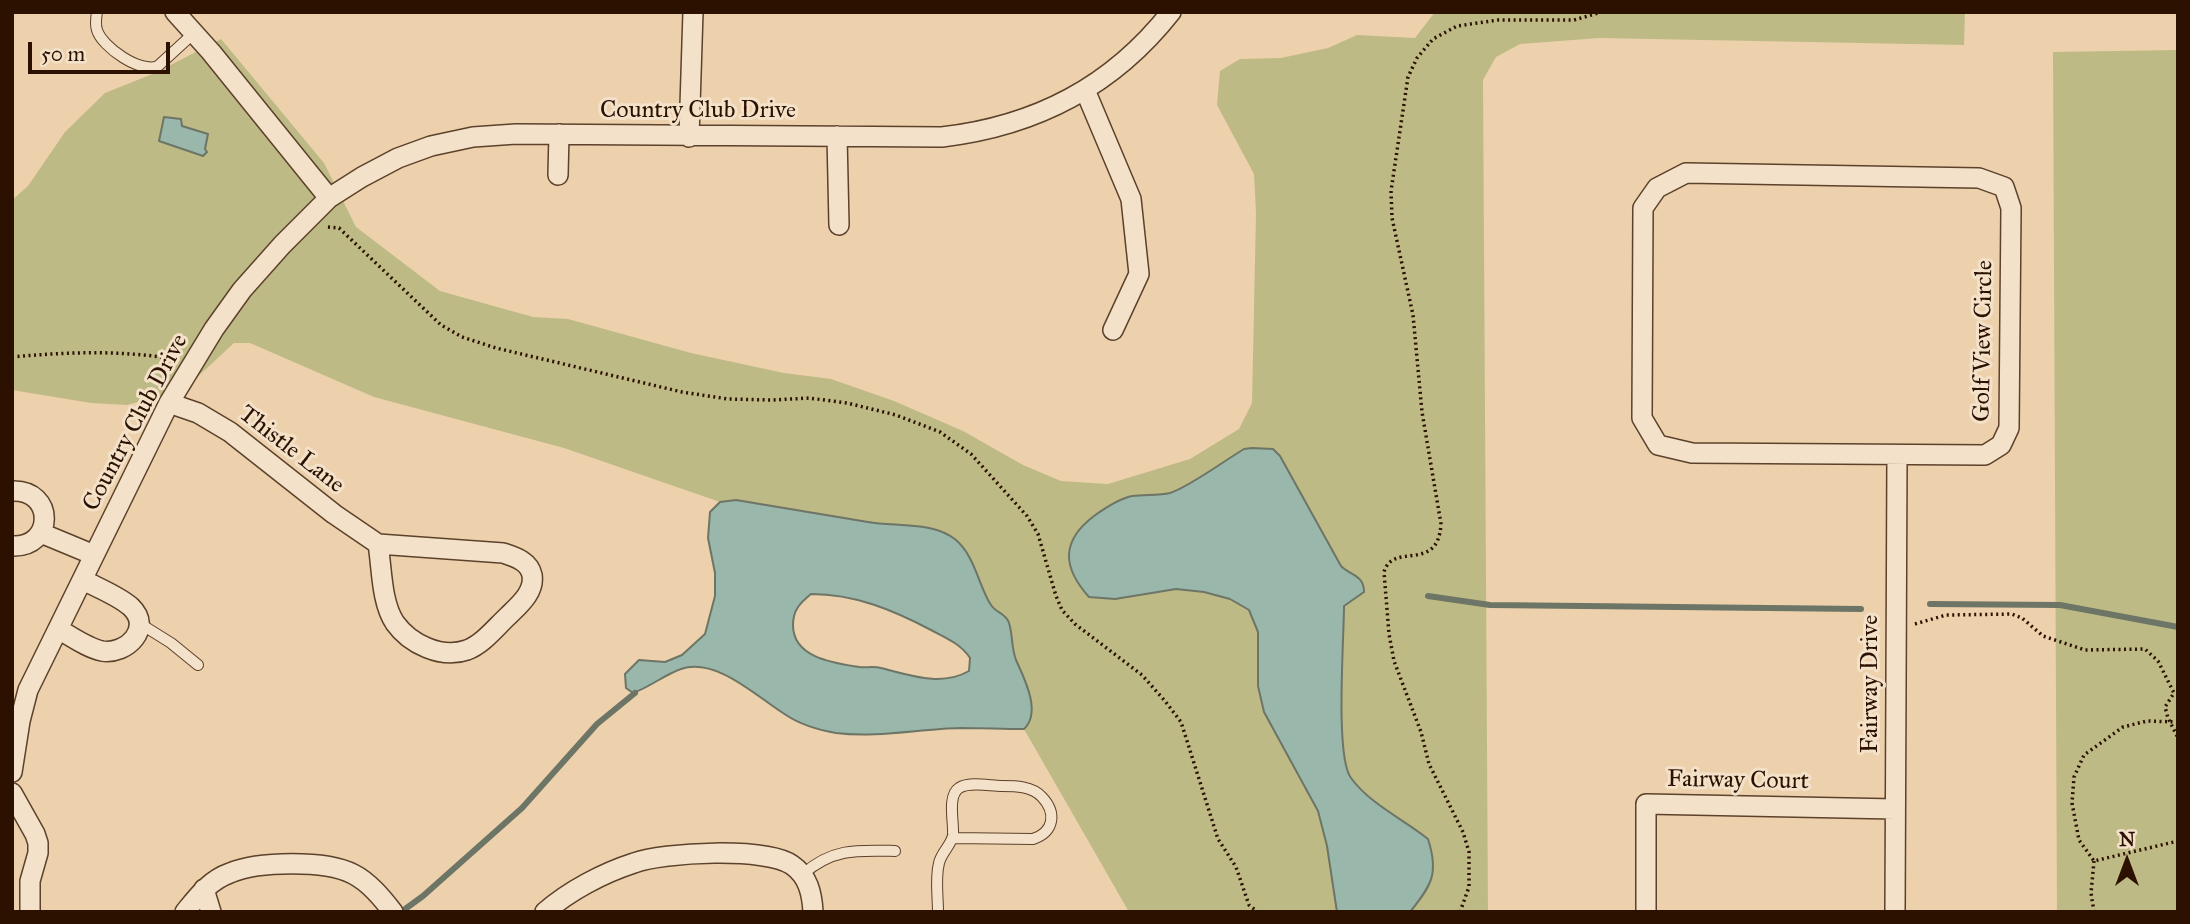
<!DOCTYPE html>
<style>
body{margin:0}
#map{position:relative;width:2190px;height:924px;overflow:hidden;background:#ecd1ac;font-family:"IM FELL Great Primer",serif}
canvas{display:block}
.frame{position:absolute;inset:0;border:14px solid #2c1100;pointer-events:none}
.north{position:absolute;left:2092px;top:826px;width:70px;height:70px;-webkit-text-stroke:5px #f3e1c9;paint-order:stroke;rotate:0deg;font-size:19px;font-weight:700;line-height:28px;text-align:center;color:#2c1100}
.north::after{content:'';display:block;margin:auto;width:24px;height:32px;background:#2c1100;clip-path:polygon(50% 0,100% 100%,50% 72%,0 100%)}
.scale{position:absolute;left:28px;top:42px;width:142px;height:32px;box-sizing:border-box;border:4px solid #2c1100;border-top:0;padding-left:9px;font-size:21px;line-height:24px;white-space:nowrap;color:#2c1100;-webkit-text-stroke:5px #f3e1c9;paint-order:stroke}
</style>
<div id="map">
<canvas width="2190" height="924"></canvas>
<div class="frame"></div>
<div class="north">N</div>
<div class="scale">50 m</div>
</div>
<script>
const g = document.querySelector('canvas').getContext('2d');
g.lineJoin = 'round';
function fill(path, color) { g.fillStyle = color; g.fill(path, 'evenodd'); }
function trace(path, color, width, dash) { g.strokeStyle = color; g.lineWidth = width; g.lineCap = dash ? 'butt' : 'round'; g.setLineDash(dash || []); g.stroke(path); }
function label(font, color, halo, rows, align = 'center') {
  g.font = font + ' "IM FELL Great Primer",serif'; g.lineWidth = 6; g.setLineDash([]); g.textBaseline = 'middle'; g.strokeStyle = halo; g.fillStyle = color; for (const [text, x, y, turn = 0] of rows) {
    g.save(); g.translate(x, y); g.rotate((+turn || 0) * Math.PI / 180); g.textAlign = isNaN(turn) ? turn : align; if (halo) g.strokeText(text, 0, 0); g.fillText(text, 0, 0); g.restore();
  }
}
const green = new Path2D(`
 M1435,12H1965L1964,45L1599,38L1520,44L1496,57L1483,80L1488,912H1129L1024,729L1029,724L1031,712L1026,683L1012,651L1010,625L1005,615L991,606L967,554L939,530L871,523L736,500L720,502L564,448L374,397L250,343H234L192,382L167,394L127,405L91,403L12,390V200L28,186L65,132L105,93L155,73L221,39L324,163L356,227L440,291L533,317L568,319L691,353L784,373L831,379L894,401L963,431L1023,465L1061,481L1108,484L1190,459L1239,429L1252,403L1256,213L1254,174L1217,105L1220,71L1240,59L1281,58L1328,48L1357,35L1415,38Z
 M2178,50V912H2057L2053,52Z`);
const water = new Path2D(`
 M164,117L181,119L182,126L208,134L205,149L207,152L203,156L159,141Z
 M1252,448L1273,449L1280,456L1341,566C1351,576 1364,575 1364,592L1344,606C1344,639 1335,757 1351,778C1370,804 1403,819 1428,839C1439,873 1432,885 1410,912H1337L1327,846L1318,811L1264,712L1258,686V632L1249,610L1230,599L1204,592L1176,589L1115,599L1089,597C1062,567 1061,541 1094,516C1105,508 1118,499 1132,496C1144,494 1158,496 1170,493C1189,487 1224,461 1244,449Z
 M736,500C780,507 824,515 868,522C895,527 933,521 956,540C975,556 979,587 991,605C996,613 1006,613 1009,623C1013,635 1011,647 1016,660C1024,678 1042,712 1024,729C1003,729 981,728 960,728C919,729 876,738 836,733C819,730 801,725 786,715C758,698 717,657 681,669C664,675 650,687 633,693L626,688L625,674L639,660L665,662L682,655L705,634L715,596V573L708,538L710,512L720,502ZM811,594C855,594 893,610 931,630C946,638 961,644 970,658L969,671C941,687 910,675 881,668C874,666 866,668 859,667C834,663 793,658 793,625C793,610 800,603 811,594Z`);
const stream = new Path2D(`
 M1428,596L1490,605L1861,609
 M1930,604L2060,605L2178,627
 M401,912L423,896L522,808L597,724L635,693`);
const path = new Path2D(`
 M328,227L339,228L441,325L462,337L496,348L682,392L728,399L773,400L809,398L847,403L896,415L940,432L971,454L1027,516L1038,534L1056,596L1062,610L1075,624L1142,675L1165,701L1181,722L1218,839L1236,867L1249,905L1258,912
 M12,357C67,352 120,350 174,359
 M1915,624L1946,615L2012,614L2022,618L2043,636L2085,650L2145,649L2158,661L2174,693L2165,707L2168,718L2178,738
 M2178,722L2147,721L2123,727L2084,755L2074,777L2072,803L2079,840L2094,861L2178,841
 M1460,912L1469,887V852L1463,832L1429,764L1421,732L1394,661L1389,634L1384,572C1393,541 1438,574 1441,524L1422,412L1413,315L1392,218L1391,191L1408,77L1417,58L1433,39L1457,26L1498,20H1574L1602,12
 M2094,912L2091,893L2094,861`);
const lane = new Path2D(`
 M97,12C96,18 95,24 97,30C102,47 141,74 158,66L194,33
 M139,623L171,643L198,665
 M803,874C833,848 857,850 895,851
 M938,912C938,896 935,878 939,863C941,853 952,844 953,835C954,822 947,796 959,788C969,781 990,786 1002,786C1015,786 1032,786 1042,797C1057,813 1054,832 1033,839L953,838`);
const street = new Path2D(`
 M175,12L211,52L329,198
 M1085,90L1131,199L1139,274L1113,330
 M837,136L839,225
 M689,137L693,12
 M1686,173L1979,178L2004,187L2011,208L2009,428L2001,445L1985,455L1692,453L1658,445L1642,418L1643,208L1657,188Z
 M558,175L559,134
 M169,403L198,413L230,432L334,514L378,544L503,553C515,557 529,561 532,575C535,592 519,605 508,616C496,627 483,644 467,650C441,659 410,644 395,623C381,602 382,568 378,544
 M12,491C55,489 55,548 12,546
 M41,533L94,555
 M58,629C71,636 87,648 102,651C127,655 153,628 131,607C119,596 98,588 83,580
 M12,772L20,721L28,690L169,403L214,329L242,290L282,245L329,198L362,177L398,158L431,146L473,137L516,134L942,137C1036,126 1112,87 1171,12
 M12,793L35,834L38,843V853L30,881V912
 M204,889L211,912
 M185,912C198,896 210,880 230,873C258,861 326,860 353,874C369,882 382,898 393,912
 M545,912C569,891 603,873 634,863C664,852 766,847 792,865C808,876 812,893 813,912
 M1646,912V804L1895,809
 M1895,912L1897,456`);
const streetNames = [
 ["Country Club Drive",698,111],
 ["Golf View Circle",1984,341,-89],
 ["Country Club Drive",136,423,-62],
 ["Thistle Lane",291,450,38],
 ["Fairway Drive",1871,684,-90],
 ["Fairway Court",1738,781,1]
];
fill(green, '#beba85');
fill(water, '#99b7aa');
trace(water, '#6d7566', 2);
trace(stream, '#6d7566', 6);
trace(lane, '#5c412b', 12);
trace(street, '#5c412b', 22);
trace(path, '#2c1100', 3.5, [2, 3.5]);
trace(lane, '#f3e1c9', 10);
trace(street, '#f3e1c9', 19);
label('24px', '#2c1100', '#f3e1c9', streetNames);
</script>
